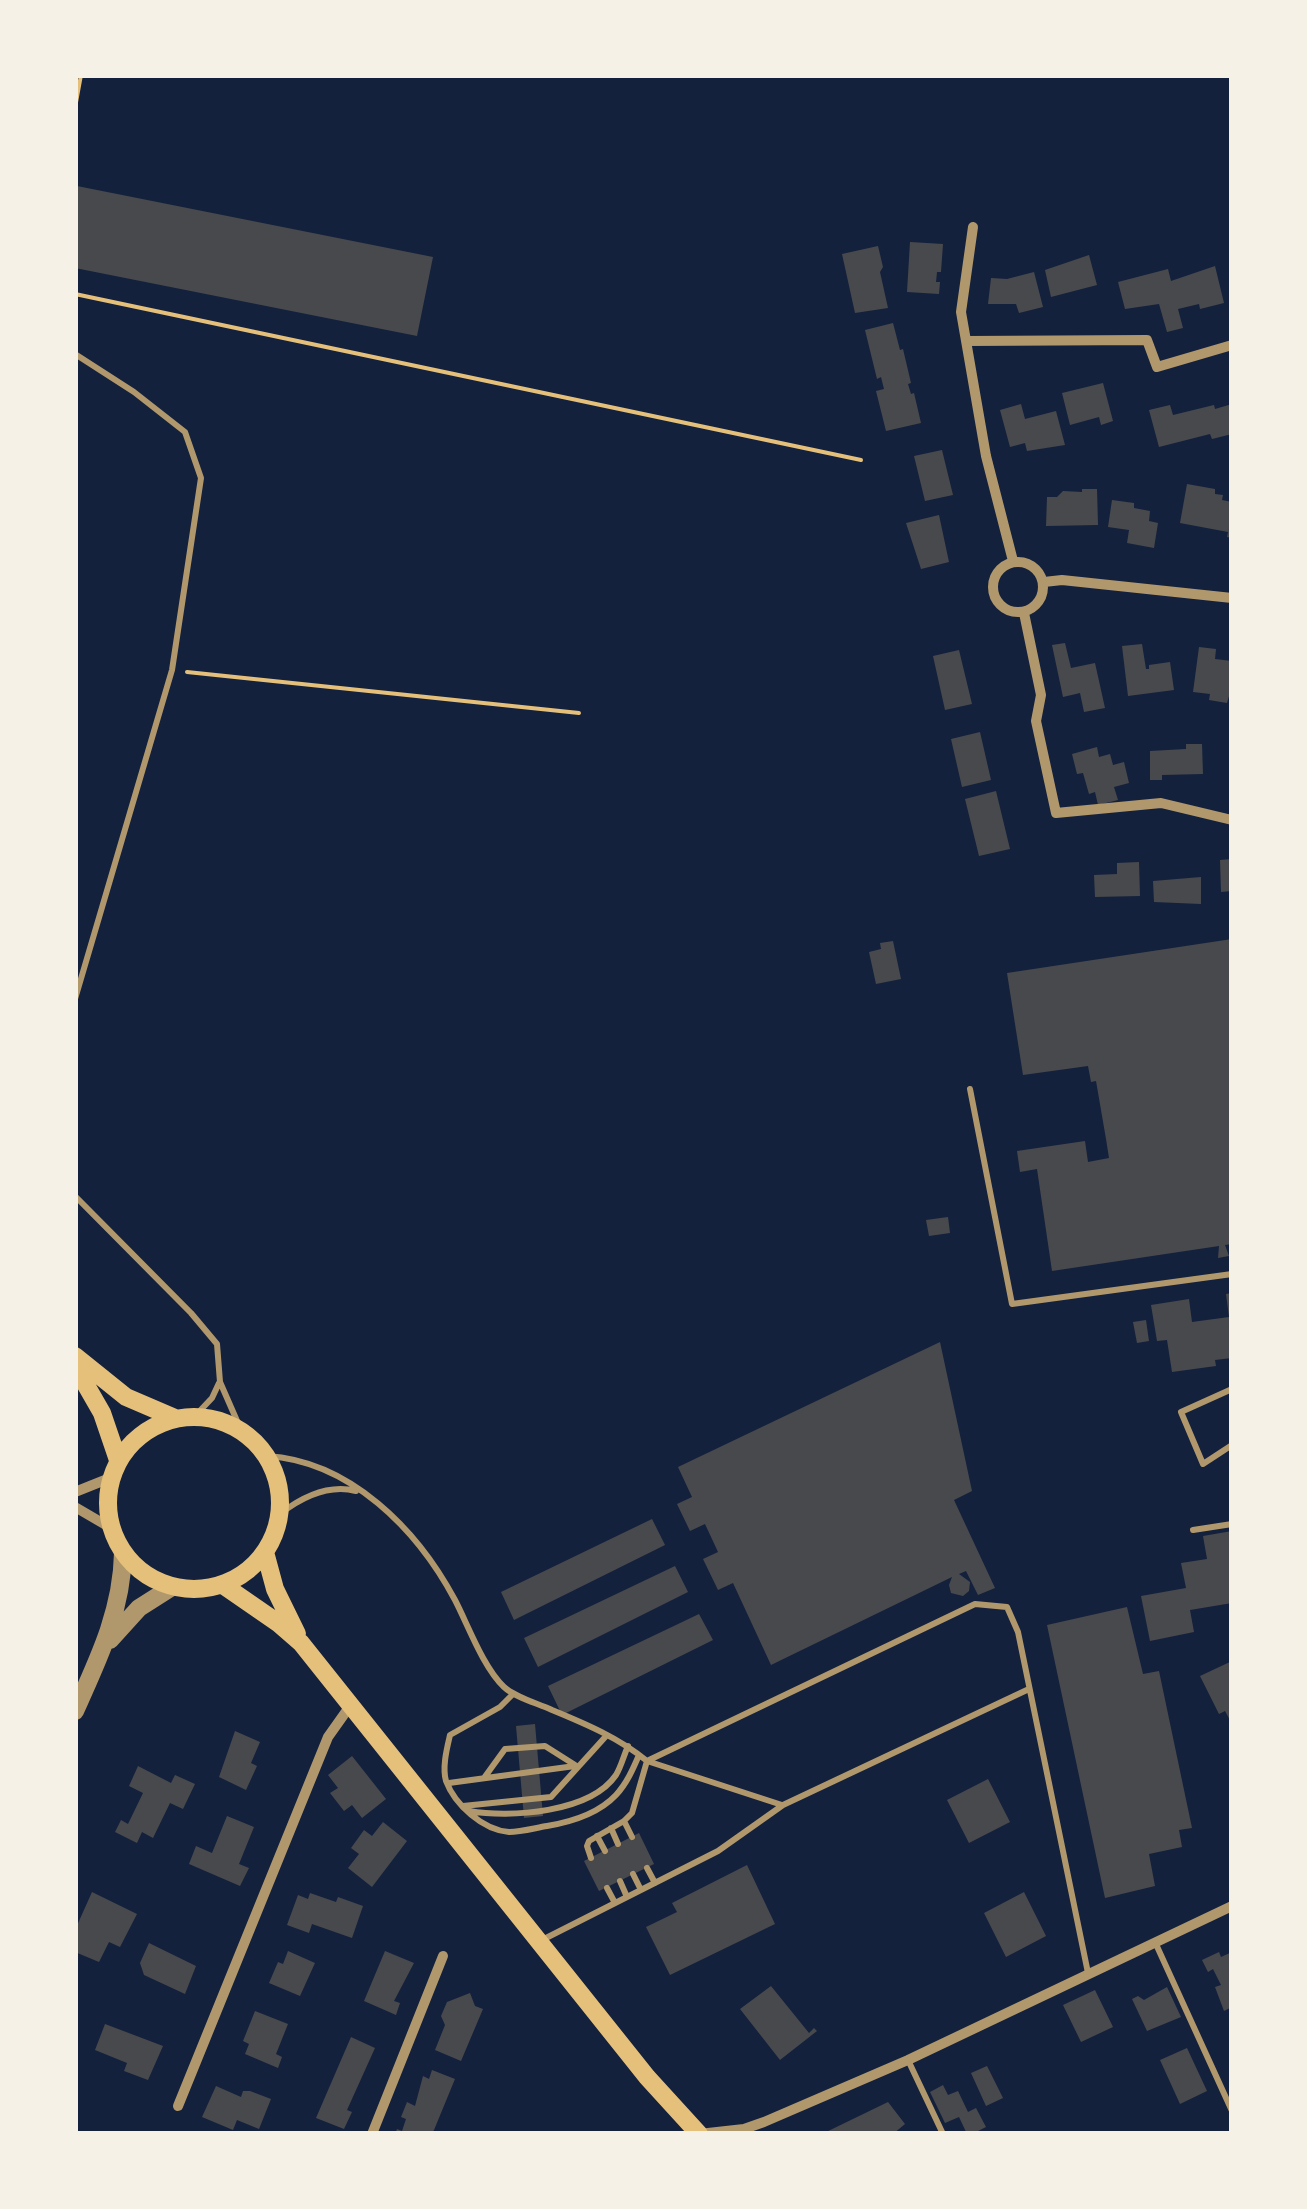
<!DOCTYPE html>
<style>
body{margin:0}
#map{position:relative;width:1307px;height:2209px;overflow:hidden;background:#14213d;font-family:Merriweather,serif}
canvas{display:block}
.frame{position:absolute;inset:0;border:78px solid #f6f1e7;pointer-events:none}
</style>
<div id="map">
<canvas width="1307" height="2209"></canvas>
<div class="frame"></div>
</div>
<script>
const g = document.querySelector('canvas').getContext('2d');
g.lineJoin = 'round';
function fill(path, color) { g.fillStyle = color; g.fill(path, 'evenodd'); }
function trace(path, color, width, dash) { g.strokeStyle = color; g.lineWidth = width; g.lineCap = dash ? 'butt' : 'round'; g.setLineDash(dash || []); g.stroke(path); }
const building = new Path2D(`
 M77,186L433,257L417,336L75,268Z
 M910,242L943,244L941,272H937L936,282H940L939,294L907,292Z
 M878,246L883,267L880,272L888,308L855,313L842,254Z
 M1089,255L1097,285L1051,297L1045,270Z
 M1215,266L1224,303L1200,309L1199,304L1178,309L1183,328L1167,332L1159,304L1125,309L1118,282L1168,269L1171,281Z
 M1034,272L1043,307L1019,313L1016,304H988L991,278L1007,279Z
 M893,323L900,350L903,349L911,383L908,384L911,394L914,393L921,423L886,431L876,391L884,389L881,377L877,379L865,330Z
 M1103,383L1113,421L1101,425L1099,417L1070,425L1062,393Z
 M1021,404L1025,419L1056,411L1065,445L1027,451L1025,443L1010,447L1000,410Z
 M1232,404V434L1212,439L1210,434L1159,447L1149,410L1170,405L1173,415L1214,405L1215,409Z
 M942,450L953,495L925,501L914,456Z
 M1187,484L1215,489V494L1223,495L1222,500L1232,502V538L1227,537L1228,532L1180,523Z
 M1082,489H1097L1098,525L1046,526L1047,497H1057L1063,491L1082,492Z
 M1112,500L1134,503V508L1150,511L1149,521L1158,523L1154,548L1127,543L1129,530L1108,527Z
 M939,515L949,562L921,569L906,523Z
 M1065,643L1071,668L1095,663L1105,708L1084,712L1080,693L1063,697L1052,645Z
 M1142,644L1146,669H1149V665L1170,662L1174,690L1128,696L1122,646Z
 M1199,647L1216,649L1215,659L1232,661V686L1227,703L1209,700L1210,694L1193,692Z
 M959,650L972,704L945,710L933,656Z
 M980,732L991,780L962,787L951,739Z
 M1186,744H1202L1203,774L1162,775V780H1150V751L1186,749Z
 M1097,747L1099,757L1110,754L1113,765L1124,762L1129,783L1114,787L1118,800L1098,805L1095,792L1089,794L1083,773L1077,774L1072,754Z
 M996,791L1010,849L979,856L965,799Z
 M1232,859V891L1221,892L1220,860Z
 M1139,862L1140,896L1095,897L1094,875L1117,874V863Z
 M1201,877V904L1154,902L1153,881Z
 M1232,939V1244L1225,1245L1229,1256L1218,1258L1219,1246L1052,1271L1037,1169L1020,1172L1017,1151L1085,1141L1088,1162L1109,1158L1106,1139L1096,1081L1091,1082L1088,1066L1023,1075L1007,973Z
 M893,941L901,979L876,984L869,952L881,949L880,943Z
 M948,1217L950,1233L929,1236L926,1220Z
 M1232,1293V1358L1215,1360L1216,1366L1172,1372L1167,1340L1157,1341L1151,1305L1189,1299L1192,1322L1229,1317L1226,1294Z
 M1146,1320L1149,1341L1137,1343L1133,1322Z
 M940,1342L972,1491L954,1500L995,1588L978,1595L966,1571L959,1574L970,1582L969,1591L963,1596L951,1593L949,1585L952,1577L771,1665L733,1583L718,1590L703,1559L718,1552L705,1524L690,1531L677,1504L692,1497L678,1467Z
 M652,1519L665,1545L514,1620L501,1592Z
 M1232,1531V1603L1190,1610L1194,1632L1150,1641L1141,1596L1186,1588L1181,1563L1207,1559L1203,1536Z
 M675,1566L688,1592L538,1667L524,1638Z
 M1127,1607L1143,1674L1159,1671L1192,1828L1179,1830L1182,1847L1149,1854L1155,1886L1105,1898L1047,1625Z
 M699,1614L713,1640L562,1715L548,1686Z
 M1232,1661V1724L1225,1711L1219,1714L1200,1676Z
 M535,1724L543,1816L524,1818L516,1726Z
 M235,1731L260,1742L251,1763L257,1766L246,1790L219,1777Z
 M352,1756L386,1799L362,1818L352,1805L344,1811L330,1793L338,1788L328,1775Z
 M138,1766L171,1783L175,1775L195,1784L183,1809L170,1803L153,1838L142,1832L137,1843L115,1832L121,1820L128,1824L143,1793L129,1786Z
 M988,1779L1010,1822L969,1843L947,1800Z
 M227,1816L254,1827L239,1864L249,1868L240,1886L189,1864L196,1846L212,1853Z
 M383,1822L407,1841L372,1887L348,1868L359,1854L351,1848L364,1830L372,1836Z
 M639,1833L654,1864L599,1891L584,1861Z
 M747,1865L775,1924L670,1975L646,1927L677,1912L672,1903Z
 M92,1892L137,1914L120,1947L109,1942L99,1962L75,1952V1930Z
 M1024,1892L1046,1936L1006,1957L984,1913Z
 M310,1893L336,1902L338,1897L363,1906L352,1938L312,1924L309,1933L287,1925L298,1895L308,1899Z
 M149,1943L196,1966L185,1994L144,1975L140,1963Z
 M288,1951L315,1963L300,1996L269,1983L278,1962L283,1964Z
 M385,1951L414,1963L394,2001L400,2003L396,2015L364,2001Z
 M1219,1952L1221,1957L1232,1952V2007L1224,2011L1215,1987L1221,1985L1213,1969L1208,1972L1202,1960Z
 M771,1986L809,2033L814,2028L817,2031L780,2060L740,2009Z
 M1167,1987L1181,2017L1147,2031L1132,1999L1138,1996L1144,2000Z
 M1095,1990L1113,2027L1081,2042L1063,2005Z
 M470,1993L475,2006L483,2009L461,2061L435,2050L445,2025L441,2016L447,2002Z
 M255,2011L288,2024L276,2054L282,2057L278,2068L245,2054L249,2044L243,2041Z
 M105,2024L163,2046L148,2080L124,2071L127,2063L95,2050Z
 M351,2037L375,2048L347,2110L352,2112L344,2129L316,2118Z
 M1187,2048L1207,2091L1180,2104L1160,2060Z
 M987,2066L1003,2098L986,2106L971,2073Z
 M432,2070L455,2079L434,2130L431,2134H395L397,2129L402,2131L406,2119L401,2117L407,2102L415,2106L423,2076L429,2079Z
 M943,2085L948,2095L958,2091L968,2112L976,2108L986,2127L978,2131L979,2134H967L959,2117L945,2123L930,2092Z
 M216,2086L241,2097L243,2091H250L271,2099L259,2129L237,2120L233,2130L202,2117Z
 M888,2102L905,2124L893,2134H822Z`);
const path = new Path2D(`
 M75,108L81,75
 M75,294L861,460
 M187,672L579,713`);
const service = new Path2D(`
 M75,354L134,392L185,432L201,478L172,670L75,999
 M970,1089L1012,1304L1232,1274
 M75,1196L191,1313L217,1344L220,1382L241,1430
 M1232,1389L1181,1412L1203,1464L1232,1445
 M195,1416L212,1398L219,1383
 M267,1456C350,1461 417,1529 455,1600C468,1625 483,1667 504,1687C516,1698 537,1703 552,1710C586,1724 619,1738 647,1761L975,1604L1007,1607L1018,1632L1088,1973
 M280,1514C302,1497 328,1484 356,1491
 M1193,1530L1232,1524
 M513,1694L500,1707L450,1735C447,1748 442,1767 446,1781C455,1805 483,1830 509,1832C521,1832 535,1828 547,1826C571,1822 599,1813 616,1795C627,1783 633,1769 639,1755
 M484,1778L505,1749L545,1746L575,1765
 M449,1783L575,1766
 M463,1806L551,1797L607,1735
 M469,1811C510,1818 590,1813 616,1775C621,1767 624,1755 628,1746
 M624,1821L632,1837
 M611,1828L618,1844
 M597,1836L605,1851
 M591,1858L587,1846L589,1841L624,1821L632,1813L647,1761L782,1805
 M647,1868L655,1883
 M633,1874L641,1890
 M620,1881L627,1897
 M607,1888L615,1903
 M542,1940L718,1851L783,1805L1029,1689
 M1155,1942L1232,2111
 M908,2060L943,2134`);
const minor = new Path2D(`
 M973,227L961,312L986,456L1013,561
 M966,341L1147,340L1157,367L1232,345
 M993 587a25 25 0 1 1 50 0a25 25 0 1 1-50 0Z
 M1044,582L1062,580L1232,598
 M1024,613L1041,695L1036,721L1056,813L1161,803L1232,820
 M75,1492L110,1478
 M75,1507L111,1528
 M178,2106L328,1737L350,1706
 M372,2134L443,1956
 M699,2134L744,2129L764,2122L908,2060L1232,1906`);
const tertiary = new Path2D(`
 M110,1640L139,1608L172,1587
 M75,1711C98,1660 122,1611 123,1553`);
const secondary = new Path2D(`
 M75,1356L126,1397L175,1418
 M75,1366L102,1413L118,1460
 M108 1503a86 86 0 1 1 172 0a86 86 0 1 1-172 0Z
 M265,1552L275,1589L297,1634
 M223,1585L278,1623L301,1643L647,2077L699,2134`);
fill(building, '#48494c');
trace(path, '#e5c07b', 4);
trace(service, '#b1986c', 6);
trace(minor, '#b1986c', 10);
trace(tertiary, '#b1986c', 18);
trace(secondary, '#e5c07b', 18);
</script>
